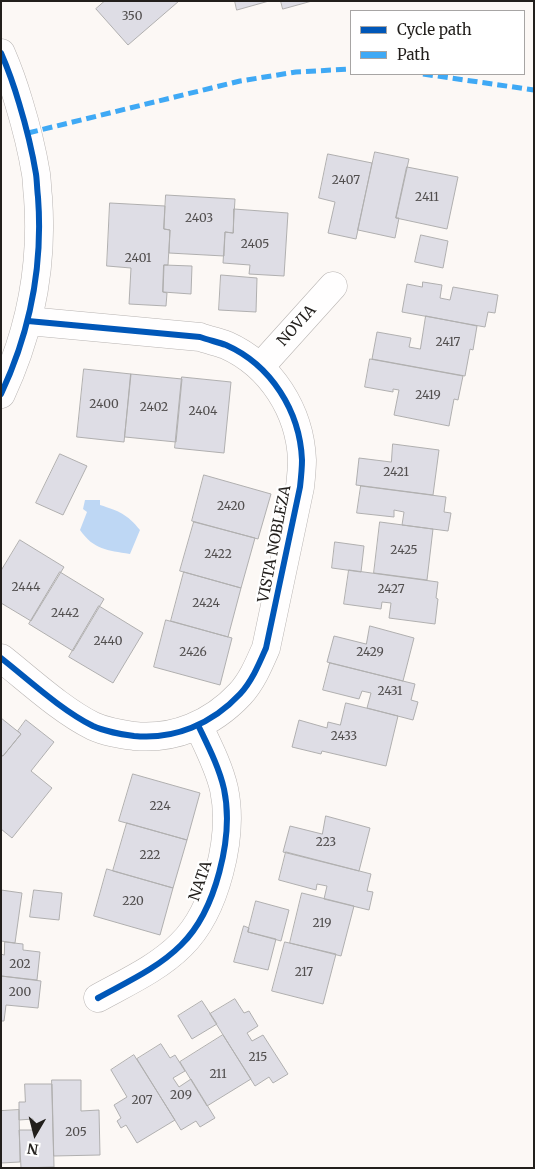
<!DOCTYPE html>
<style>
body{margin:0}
#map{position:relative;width:535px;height:1169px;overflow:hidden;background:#fcf8f5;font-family:Merriweather,serif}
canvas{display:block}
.frame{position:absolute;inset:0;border:2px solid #221f1c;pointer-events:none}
.legend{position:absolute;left:350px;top:10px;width:175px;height:65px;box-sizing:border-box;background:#fff;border:1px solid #a7a5a4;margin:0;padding:6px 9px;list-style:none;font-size:15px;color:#221f1c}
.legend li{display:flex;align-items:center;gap:10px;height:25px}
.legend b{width:25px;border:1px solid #a7a5a4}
.north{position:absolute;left:10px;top:1109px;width:50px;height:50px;-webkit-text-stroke:4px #fff;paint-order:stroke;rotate:188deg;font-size:14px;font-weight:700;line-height:20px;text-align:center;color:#221f1c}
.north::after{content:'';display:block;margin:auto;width:18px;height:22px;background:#221f1c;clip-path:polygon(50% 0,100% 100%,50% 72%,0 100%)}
</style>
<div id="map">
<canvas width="535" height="1169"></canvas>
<div class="frame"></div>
<ul class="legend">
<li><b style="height:6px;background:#0057b8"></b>Cycle path</li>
<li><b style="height:6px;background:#3fa9f5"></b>Path</li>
</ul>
<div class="north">N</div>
</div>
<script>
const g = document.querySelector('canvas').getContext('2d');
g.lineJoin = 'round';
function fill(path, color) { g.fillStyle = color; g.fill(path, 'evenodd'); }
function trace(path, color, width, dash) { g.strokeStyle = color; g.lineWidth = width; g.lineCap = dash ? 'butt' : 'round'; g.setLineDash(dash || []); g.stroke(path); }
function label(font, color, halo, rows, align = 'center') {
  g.font = font + ' Merriweather,serif'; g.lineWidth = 4.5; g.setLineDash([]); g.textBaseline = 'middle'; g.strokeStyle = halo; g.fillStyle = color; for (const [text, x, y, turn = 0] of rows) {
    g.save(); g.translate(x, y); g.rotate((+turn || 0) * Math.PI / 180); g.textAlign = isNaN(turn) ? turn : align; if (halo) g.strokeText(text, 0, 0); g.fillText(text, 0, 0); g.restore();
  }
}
const water = new Path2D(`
 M85,500H100V505C119,511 127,514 140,530L130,554C107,550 94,550 80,530L87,512L83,509Z`);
const building = new Path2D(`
 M105,1H179L128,45L96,9Z
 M235,1H269L237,10Z
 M281,1H312L283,9Z
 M375,152L409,159L396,218H399L395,238L358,230Z
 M328,154L372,163L356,239L328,233L335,202L319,198Z
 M407,167L458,177L447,229L396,218Z
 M166,195L235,199L233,233L225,232L224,256L169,253L170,230L164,229Z
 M110,203L165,206L164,229L170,230L168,265H164L163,292L167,293L166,306L129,304L131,268L107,266Z
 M234,209L288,213L284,276L249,274L250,265L223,263L225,232L233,233Z
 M421,235L448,241L443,268L415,262Z
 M164,265L192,266L191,294L163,292Z
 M221,275L257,278L256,312L219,310Z
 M423,282L442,285L440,298L450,300L453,287L498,295L495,313L488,312L485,327L402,312L407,284L422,287Z
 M426,316L477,326L473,350L470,349L465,376L372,359L377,332L411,338L409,347L420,349Z
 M370,359L463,376L458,400L454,399L449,426L394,415L399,390L393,389V392L365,387Z
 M84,369L131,374L124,442L77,437Z
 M131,374L182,379L176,442L125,437Z
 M182,377L231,382L224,453L175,448Z
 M393,444L439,450L433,495L356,485L359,458L391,462Z
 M60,454L87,466L63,515L36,503Z
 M204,475L271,494L258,539L192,521Z
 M361,486L446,497L444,512L451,513L448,531L402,525L404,512L394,510V517L357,513Z
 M194,522L255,538L241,588L180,571Z
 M380,522L433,529L427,580L374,573Z
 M20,540L64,567L31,621L1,603V571Z
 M335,542L364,546L361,572L332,568Z
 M349,570L438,582L436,598L438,599L435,624L389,618L391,603L382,602L381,609L344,604Z
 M60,572L104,599L73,651L29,624Z
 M184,572L241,588L228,637L171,621Z
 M99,606L143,633L113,683L69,657Z
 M166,620L232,638L220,685L154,667Z
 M370,626L414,638L403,681L327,662L334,636L366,644Z
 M330,663L415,684L411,700L418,702L413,720L367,708L371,693L362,691L359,699L323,690Z
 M346,703L398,716L386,766L322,751L321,754L292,747L299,720L327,728L328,722L340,725Z
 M1,718L21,734L3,756L1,755Z
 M26,720L54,742L31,771L52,788L12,838L1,829V755L3,756L21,734L18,731Z
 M133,774L200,793L187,840L119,821Z
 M326,816L370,828L359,871L283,852L290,826L322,834Z
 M127,823L187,840L173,888L113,871Z
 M286,852L371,874L367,891L373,892L369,910L324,899L327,886L317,884L316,890L279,880Z
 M107,869L173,888L160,935L94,916Z
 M1,890L22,893L15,943L1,941Z
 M34,890L62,893L59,920L30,917Z
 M302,893L354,906L341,956L290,943Z
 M256,901L289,910L281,941L248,932Z
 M244,926L249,928L248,932L276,939L268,970L234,962Z
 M5,942L23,944V950L40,952L37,980L1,976V954L4,955Z
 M285,942L336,954L323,1004L272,991Z
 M1,976L41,981L38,1008L6,1005L4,1021H1Z
 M235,999L244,1013L249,1011L258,1026L247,1033L252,1041L263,1035L288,1074L273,1083L269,1077L255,1086L210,1014Z
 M202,1001L217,1024L192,1039L178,1016Z
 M223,1035L251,1079L207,1106L180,1062Z
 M161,1044L170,1058L175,1055L185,1071L173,1078L179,1087L191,1079L215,1118L200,1127L196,1121L181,1130L137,1059Z
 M134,1055L175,1120L137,1143L126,1125L121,1128L117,1121L121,1118L114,1105L127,1097L111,1070Z
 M52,1080H81V1111L99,1110L100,1155L54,1156Z
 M25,1084H52L54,1167L21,1168L19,1130H33V1119L19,1120V1102H25Z
 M19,1110L20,1162L1,1163V1111Z`);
const minor = new Path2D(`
 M1,53C8,69 14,86 19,103C26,126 32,150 36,174C37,181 37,189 38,197C43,264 30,332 1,394
 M260,367L333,286
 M1,658C29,680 61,710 93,726C106,732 120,734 134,736C174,740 212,724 240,694C252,681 259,664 266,648L300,487C301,478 302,469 302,460C300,411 271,365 226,345C218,342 208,340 200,337L28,321
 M98,998C127,982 158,968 181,945C216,911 234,836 224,789C219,767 208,746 198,725`);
const quiet = new Path2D(`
 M423,74L534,90
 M28,133L240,81L296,72L351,69`);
const cycleway = new Path2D(`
 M1,53C8,69 14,86 19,103C26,126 32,150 36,174C37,181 37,189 38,197C43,264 30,332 1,394
 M1,658C29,680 61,710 93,726C106,732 120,734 134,736C174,740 212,724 240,694C252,681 259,664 266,648L300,487C301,478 302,469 302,460C300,411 271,365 226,345C218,342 208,340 200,337L28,321
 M98,998C127,982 158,968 181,945C216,911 234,836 224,789C219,767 208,746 198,725`);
const numberNames = [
 ["350",132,17],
 ["2407",346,181],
 ["2411",427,198],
 ["2403",199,219],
 ["2405",255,245],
 ["2401",138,259],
 ["2417",448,343],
 ["2419",428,396],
 ["2400",104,405],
 ["2402",154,408],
 ["2404",203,412],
 ["2421",396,473],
 ["2420",231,507],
 ["2425",404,551],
 ["2422",218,555],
 ["2444",26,588],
 ["2427",391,590],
 ["2424",206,604],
 ["2442",65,614],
 ["2440",108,642],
 ["2426",193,653],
 ["2429",370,653],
 ["2431",390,692],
 ["2433",344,737],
 ["224",160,807],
 ["223",326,843],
 ["222",150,856],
 ["220",133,902],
 ["219",322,924],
 ["202",20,965],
 ["217",304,973],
 ["200",20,993],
 ["215",258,1058],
 ["211",218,1075],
 ["209",181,1096],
 ["207",142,1101],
 ["205",76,1133]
];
const streetNames = [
 ["NOVIA",297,326,-48],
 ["VISTA NOBLEZA",275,544,-79],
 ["NATA",201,881,-71]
];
fill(water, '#bed7f4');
fill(building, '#dedde5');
trace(building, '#b0afaf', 1);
trace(minor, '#b8b4b2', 29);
trace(minor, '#fffefe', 28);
trace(quiet, '#3fa9f5', 5, [10, 5]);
trace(cycleway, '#0057b8', 6);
label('12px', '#514e4e', null, numberNames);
label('15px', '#221f1c', '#fff', streetNames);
</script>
